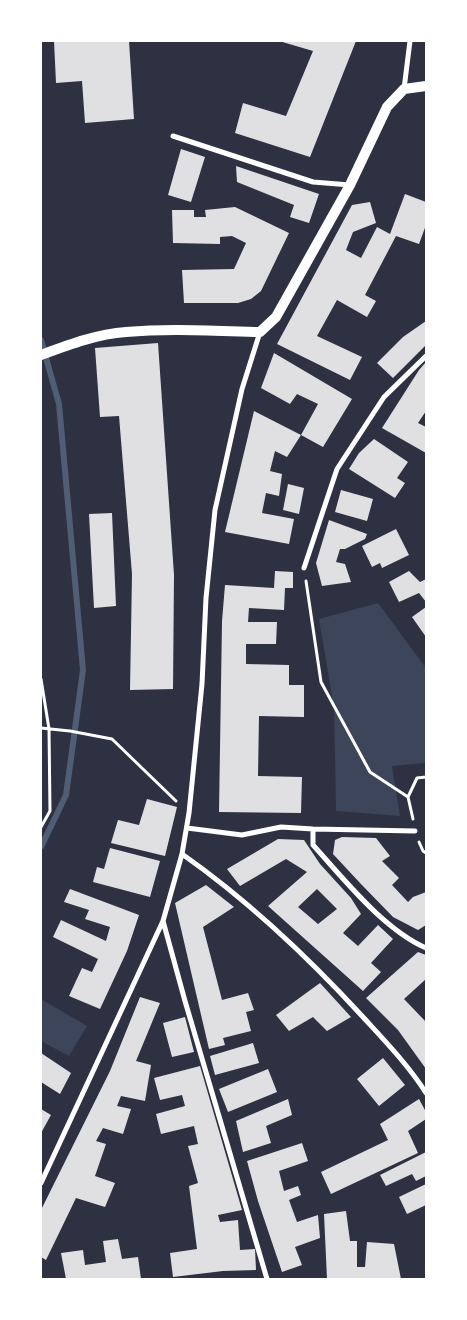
<!DOCTYPE html>
<style>
body{margin:0}
#map{position:relative;width:467px;height:1320px;overflow:hidden;background:#2d3142;font-family:Barlow,sans-serif}
canvas{display:block}
.frame{position:absolute;inset:0;border:42px solid #fff;pointer-events:none}
</style>
<div id="map">
<canvas width="467" height="1320"></canvas>
<div class="frame"></div>
</div>
<script>
const g = document.querySelector('canvas').getContext('2d');
g.lineJoin = 'round';
function fill(path, color) { g.fillStyle = color; g.fill(path, 'evenodd'); }
function trace(path, color, width, dash) { g.strokeStyle = color; g.lineWidth = width; g.lineCap = dash ? 'butt' : 'round'; g.setLineDash(dash || []); g.stroke(path); }
const green = new Path2D(`
 M378,603L426,668V763L392,766L400,816L336,811L334,708L319,619Z
 M41,999L87,1026L69,1056L41,1041Z`);
const stream = new Path2D(`
 M41,340L59,404L83,670L66,795L41,847`);
const building = new Path2D(`
 M54,41H129L134,119L85,123L82,81L56,83Z
 M279,41H356L310,157L235,133L243,103L286,116L313,51Z
 M181,149L205,157L191,202L168,195Z
 M236,166L319,194L309,223L290,217L294,205L237,182Z
 M405,194L426,202V225L419,244L396,236L365,295L376,301L367,317L337,300L317,336L362,357L350,380L277,344L352,205L370,202L376,223L353,232L346,250L361,258L377,227L390,234Z
 M235,207L289,233L261,291L251,299L238,303H184L182,270L234,269L246,243L232,236L220,237V244L173,243L172,210H194V217H206L205,210Z
 M426,321V345L393,378L377,363L403,337Z
 M158,343L174,575L173,689L130,690L132,574L119,416L100,417L95,348Z
 M274,353L352,399L323,447L301,435L318,404L297,394L290,404L261,388Z
 M426,362V411L418,423L426,427V453L382,428L419,370Z
 M254,411L301,435L287,457L275,451L270,471L282,474L279,496L266,493L262,513L294,519L289,544L225,532Z
 M374,439L408,462L397,478L405,483L395,498L349,469L359,453Z
 M288,484L304,488L299,514L283,510Z
 M341,490L373,499L367,521L335,512Z
 M112,513L116,606L94,608L89,514Z
 M329,520L367,534L365,539L345,549H340L336,562L345,564L351,582L322,586L316,563Z
 M396,529L409,555L382,568L380,563L372,567L362,546Z
 M275,571L293,572V588H285L284,610L249,608L248,622H277L276,644H246V664L289,665V685H304V717L259,716L258,776L302,777L301,813L219,812L222,621L225,585L274,588Z
 M409,571L420,582L426,579V602L419,593L399,602L389,582Z
 M426,607V637L412,617Z
 M147,799L177,807L165,856L111,843L118,820L139,825Z
 M342,837L376,838L390,856L382,861L399,878L392,885L408,902L413,897L426,892V925L418,930L393,917L360,883L333,854L335,840Z
 M278,839L304,840L320,864L351,898L361,914L343,933L358,946L378,925L393,939L371,963L381,972L363,991L268,906L307,872L286,859L240,886L227,869ZM317,889L337,909L318,924L298,907Z
 M110,848L160,861L150,897L93,882L97,867L104,869Z
 M206,885L234,907L203,927L222,1000L248,993L254,1010L246,1012L251,1031L223,1038L225,1045L209,1049L175,903Z
 M70,889L139,915L127,951L100,1009L69,996L82,968L92,972L98,959L53,937L61,920L106,941L110,927L85,919L89,910L64,902Z
 M418,952L426,955V979L404,999L426,1022V1069L398,1030L366,998Z
 M320,983L351,1017L327,1031L313,1017L289,1031L276,1015Z
 M140,997L160,1003L136,1061L151,1065L145,1101L121,1096L117,1106L131,1109L123,1134L103,1128L96,1141L106,1144L95,1176L115,1183L105,1207L76,1198L46,1260L41,1257V1210L110,1071Z
 M185,1017L194,1052L172,1057L163,1023Z
 M253,1043L259,1063L215,1075L210,1056Z
 M41,1053L71,1073L60,1094L41,1082Z
 M383,1058L405,1085L379,1106L357,1079Z
 M200,1066L242,1210L218,1215L220,1222L238,1220L240,1250L255,1249L256,1270L223,1271L173,1277L170,1253L197,1249L189,1186L198,1183L188,1146L198,1144L194,1126L161,1134L156,1114L185,1106L182,1095L160,1100L154,1078Z
 M268,1069L277,1092L228,1112L219,1089Z
 M288,1099L292,1115L266,1126L271,1143L243,1152L236,1121Z
 M419,1099L426,1112V1119L408,1131L418,1153L331,1194L321,1172L388,1140L380,1124Z
 M41,1109L51,1115L41,1133Z
 M302,1143L308,1161L279,1171L284,1191L298,1186L301,1195L289,1200L297,1222L318,1215L320,1238L295,1247L302,1265L282,1272L258,1201L247,1161Z
 M426,1152V1176L416,1181L412,1174L386,1186L380,1175Z
 M426,1184V1205L407,1214L399,1197Z
 M346,1211L350,1241H357V1267H365L367,1242L394,1244L401,1279H327L324,1214Z
 M118,1239L122,1259L138,1257L141,1279H66L61,1253L83,1250L85,1265L106,1262L103,1241Z`);
const path = new Path2D(`
 M306,581L321,682L370,772L408,797
 M41,679L49,729L50,811L41,827
 M41,728L70,731L112,739L176,801
 M413,819L408,797L417,778L426,777
 M419,842L423,851L426,853`);
const minor = new Path2D(`
 M404,89L410,41
 M173,136L313,182L350,185
 M304,568L337,469L384,397L426,356
 M187,828L242,835L281,827L313,829L415,831
 M313,829V845C344,879 383,929 426,948
 M182,854C249,901 308,957 363,1017C385,1041 409,1066 426,1093
 M163,921L185,1001L267,1279
 M41,1183L163,921L182,854L189,813L202,684L206,598L215,510L242,389L260,332`);
const secondary = new Path2D(`
 M41,355C68,345 97,334 126,332C170,328 216,331 260,332L276,317L350,185L387,107L404,89L426,86`);
fill(green, '#3c4559');
trace(stream, '#4f5d75', 6);
fill(building, '#e0e0e3');
trace(path, '#fff', 3);
trace(minor, '#fff', 5);
trace(secondary, '#fff', 10);
</script>
